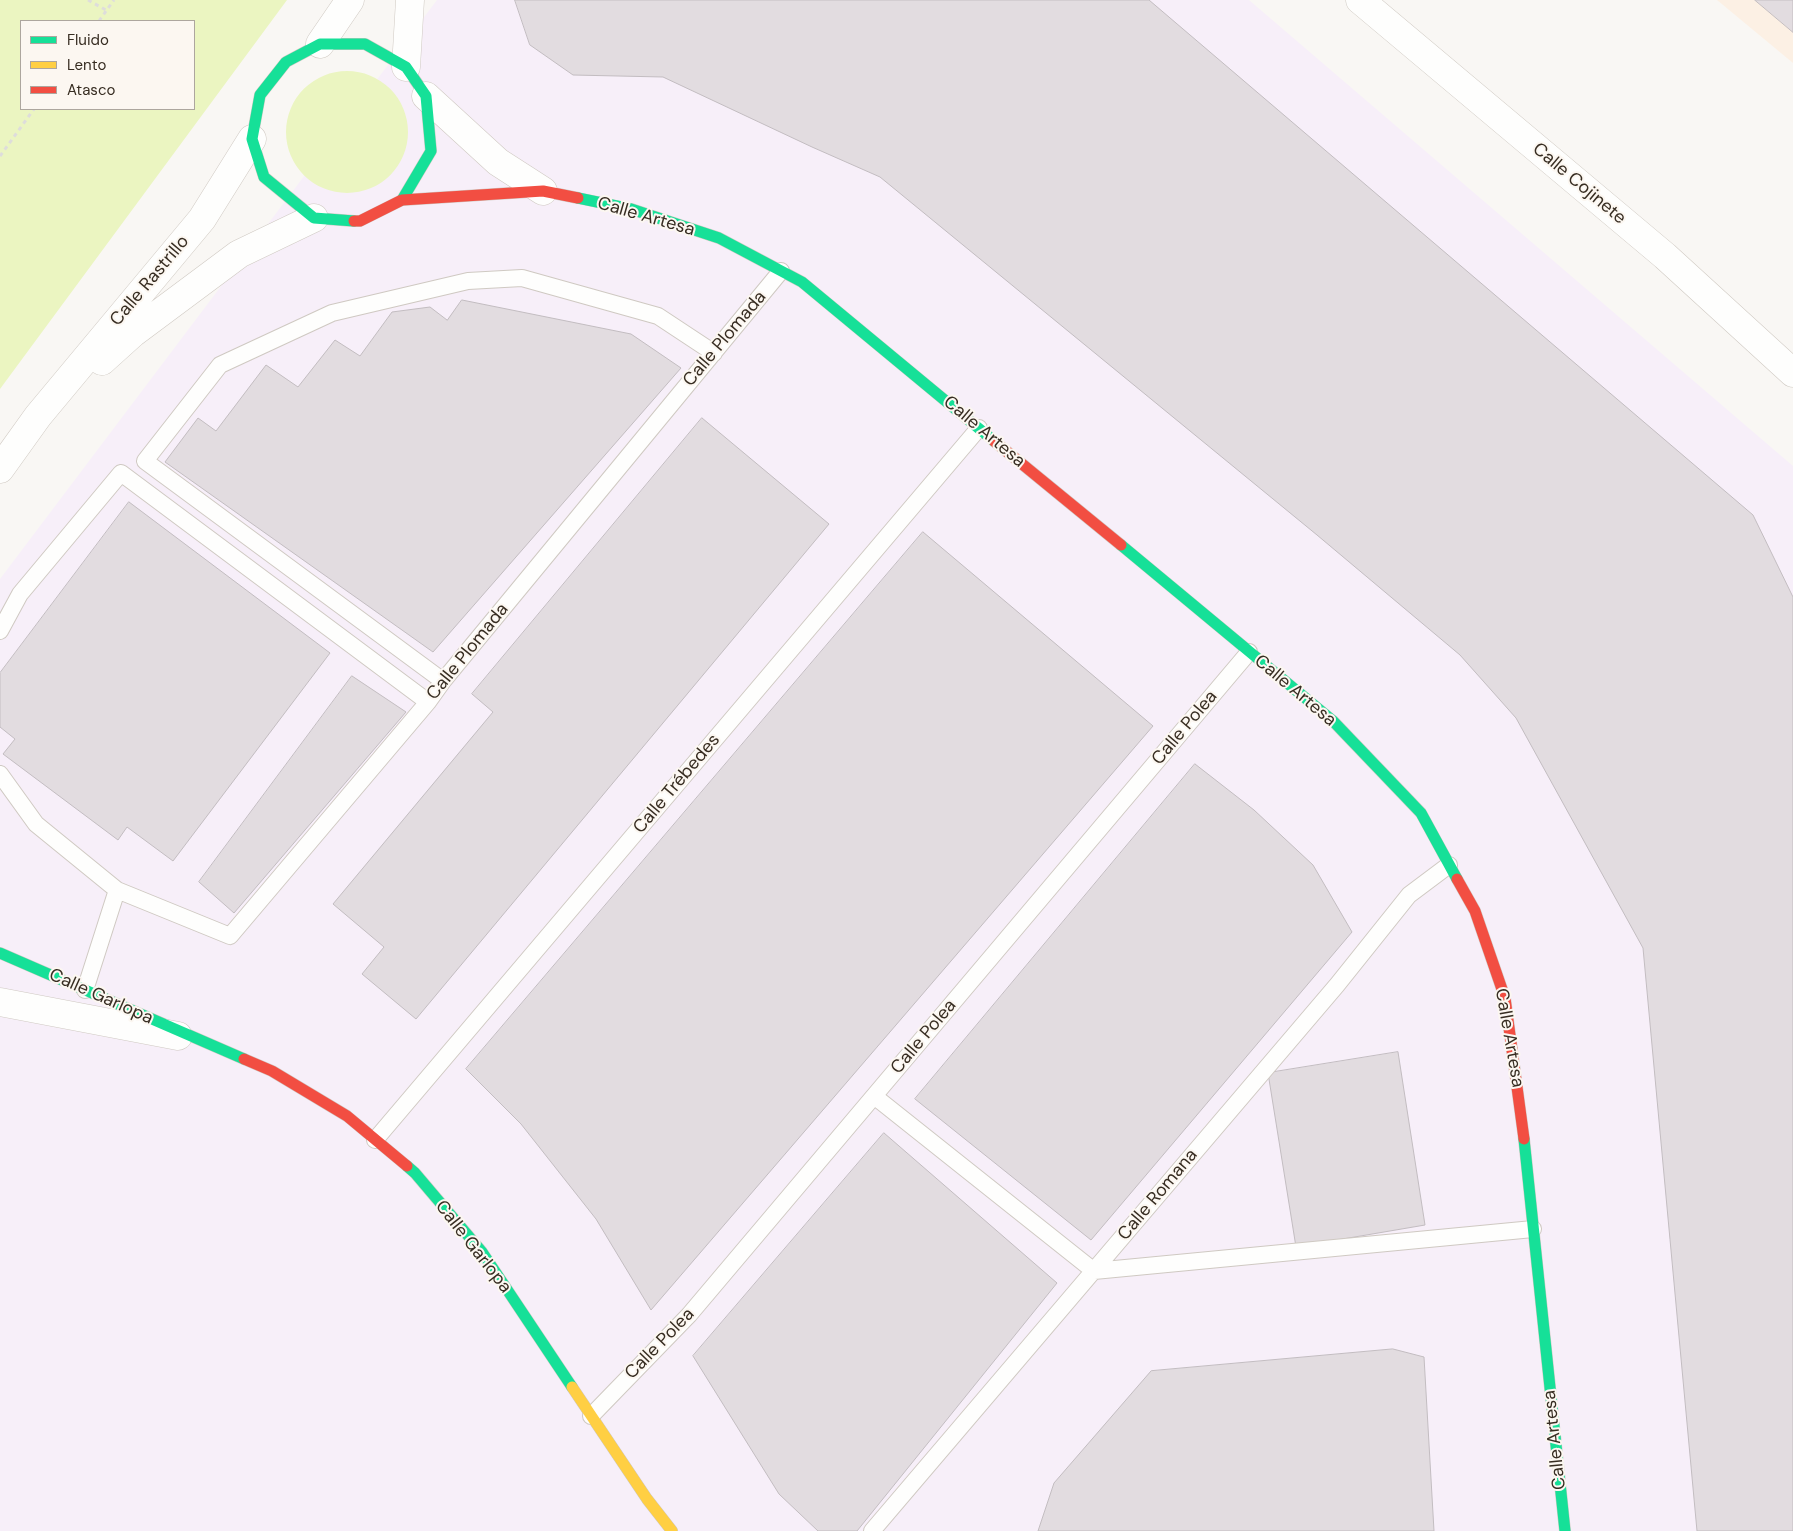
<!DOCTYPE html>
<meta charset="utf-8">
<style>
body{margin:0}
#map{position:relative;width:1793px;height:1531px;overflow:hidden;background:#f9f7f4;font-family:"DM Sans",sans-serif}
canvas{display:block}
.legend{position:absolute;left:20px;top:20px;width:175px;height:90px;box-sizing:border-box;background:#fcf7f1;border:1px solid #ada69e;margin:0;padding:6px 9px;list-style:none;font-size:15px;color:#372d22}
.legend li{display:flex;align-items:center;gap:10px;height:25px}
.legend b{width:25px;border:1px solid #ada69e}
</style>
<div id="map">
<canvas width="1793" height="1531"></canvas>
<ul class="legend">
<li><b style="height:6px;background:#16e098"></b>Fluido</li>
<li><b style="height:6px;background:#ffcf43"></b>Lento</li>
<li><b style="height:6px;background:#f24e42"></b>Atasco</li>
</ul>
</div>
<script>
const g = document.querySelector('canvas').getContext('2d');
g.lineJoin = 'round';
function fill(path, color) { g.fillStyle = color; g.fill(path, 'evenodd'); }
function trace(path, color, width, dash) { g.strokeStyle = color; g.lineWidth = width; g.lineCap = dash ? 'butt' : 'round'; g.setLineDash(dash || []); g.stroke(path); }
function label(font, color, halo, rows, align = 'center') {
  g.font = font + ' "DM Sans",sans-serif'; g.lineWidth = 4; g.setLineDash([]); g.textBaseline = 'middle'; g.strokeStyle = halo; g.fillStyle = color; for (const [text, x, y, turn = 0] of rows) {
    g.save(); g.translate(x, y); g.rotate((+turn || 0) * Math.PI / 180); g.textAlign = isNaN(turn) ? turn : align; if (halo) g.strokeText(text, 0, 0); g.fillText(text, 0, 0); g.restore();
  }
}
const built = new Path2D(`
 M1717,0H1793V63Z`);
const industrial = new Path2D(`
 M437,0H1249L1793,466V1531H0V579Z`);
const green = new Path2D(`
 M0,0H287L0,389ZM194,21V109H21V21Z
 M286 132a61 61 0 1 1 122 0a61 61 0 1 1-122 0Z`);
const building = new Path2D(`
 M515,0H1149L1753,515L1793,597V1531H1697L1643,948L1516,718L1460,655L1317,535L880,177L812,147L663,77L573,75L530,45Z
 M1755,0H1793V32Z
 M462,300L631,334L681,368L433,652L165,462L198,418L216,431L266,365L298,387L335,340L360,356L392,312L430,307L447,320Z
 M702,418L829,524L416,1019L362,974L384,947L333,904L493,712L472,694Z
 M129,502L330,653L173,861L127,827L118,840L3,754L15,739L0,727V673Z
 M923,532L1153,726L651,1310L596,1219L521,1124L466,1069Z
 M352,676L406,712L234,913L199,882Z
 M1195,764L1254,810L1313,865L1352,932L1091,1240L915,1099Z
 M1398,1052L1425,1225L1296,1247L1268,1073Z
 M884,1133L1057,1283L857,1531H818L779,1494L693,1356Z
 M1393,1349L1424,1357L1434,1531H1038L1054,1483L1151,1371Z`);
const path = new Path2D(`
 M88,0L106,10
 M99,21L114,0
 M0,156L34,109`);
const lane = new Path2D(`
 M0,631L20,594L121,473L428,702
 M443,681L145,461L220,365L332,313L468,281L522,278L658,316L714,353
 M0,774L36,824L117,890L85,990
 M117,890L230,936L428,702L443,681L781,271
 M874,1096L1094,1271L1533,1229
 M375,1140L979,428
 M591,1416L689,1315L1249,652
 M872,1531L1337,985L1409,895L1449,865`);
const street = new Path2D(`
 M1360,0L1665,256L1793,373
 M320,44L350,0
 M406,67L410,0
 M426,96L498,162L543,191
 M102,361L133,333L239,254L314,218
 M0,469L38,416L202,219L252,139
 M0,1002L178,1036`);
const fast = new Path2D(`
 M578,198L631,209L719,238L802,282L994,441
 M354,221L314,218L264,177L252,139L260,95L286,62L320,44H365L406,67L426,96L431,151L402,200
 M1121,545L1333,721L1421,813L1457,879
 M0,953L244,1059
 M1524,1139L1565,1531
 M407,1166L415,1173L482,1252L572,1387`);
const slow = new Path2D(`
 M572,1387L647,1499L672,1531`);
const jam = new Path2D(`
 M354,221H360L402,200L543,191L578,198
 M994,441L1121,545
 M1457,879L1475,911L1505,998L1524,1139
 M244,1059L272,1071L347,1116L407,1166`);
const streetNames = [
 ["Calle Cojinete",1579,184,40],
 ["Calle Artesa",646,217,16],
 ["Calle Rastrillo",150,281,-50],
 ["Calle Plomada",725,339,-50],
 ["Calle Artesa",984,432,40],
 ["Calle Plomada",468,652,-51],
 ["Calle Artesa",1295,691,40],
 ["Calle Polea",1185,728,-50],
 ["Calle Trébedes",677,784,-50],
 ["Calle Garlopa",101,997,24],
 ["Calle Polea",924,1037,-50],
 ["Calle Artesa",1509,1038,80],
 ["Calle Romana",1158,1195,-50],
 ["Calle Garlopa",473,1247,52],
 ["Calle Polea",660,1344,-46],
 ["Calle Artesa",1555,1440,-96]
];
fill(built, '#fcf0e4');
fill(industrial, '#f7eff9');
fill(green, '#ebf5c1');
fill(building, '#e2dce0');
trace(building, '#c3bdc1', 1);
trace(lane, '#cfc9c2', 18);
trace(street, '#cfc9c2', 29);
trace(fast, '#cfc9c2', 12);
trace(slow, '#cfc9c2', 12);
trace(jam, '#cfc9c2', 12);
trace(path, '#dedddb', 3, [4, 4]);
trace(lane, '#fefefd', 16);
trace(street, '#fefefd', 28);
trace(fast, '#16e098', 11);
trace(slow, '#ffcf43', 11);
trace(jam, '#f24e42', 11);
label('18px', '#372d22', '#fcf7f1', streetNames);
</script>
